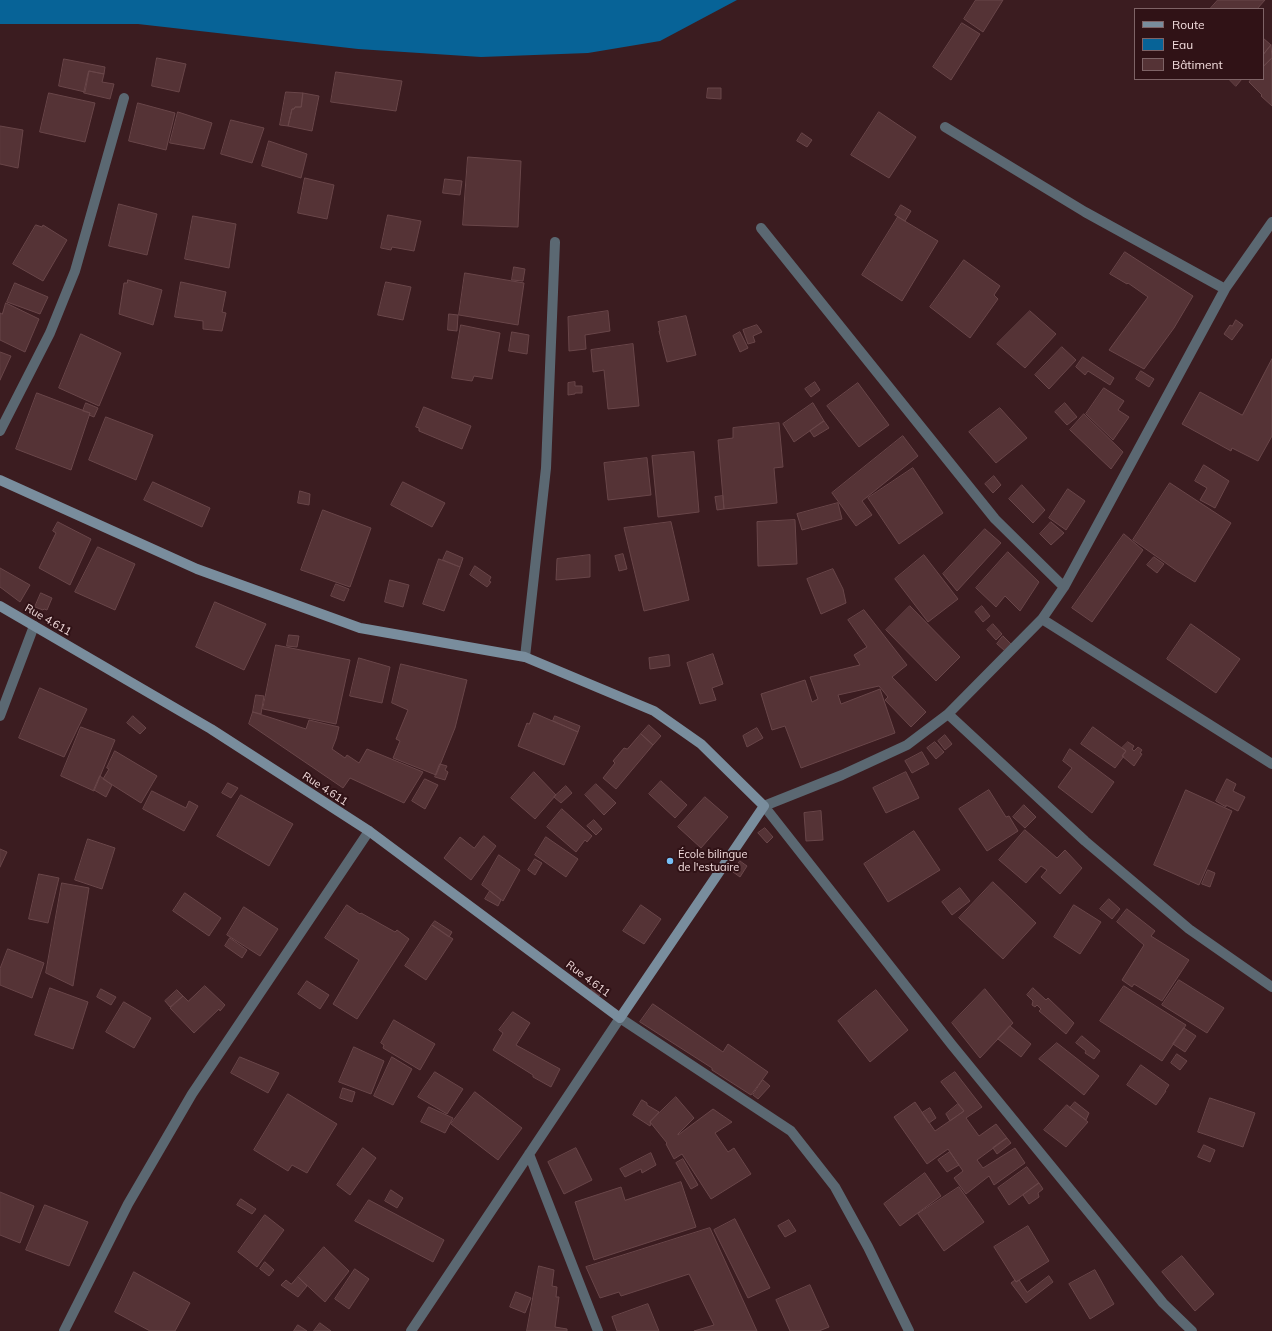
<!DOCTYPE html>
<meta charset="utf-8">
<style>
body{margin:0}
#map{position:relative;width:1272px;height:1331px;overflow:hidden;background:#3b1c20;font-family:Mulish,sans-serif}
canvas{display:block}
.legend{position:absolute;left:1134px;top:8px;width:130px;height:72px;box-sizing:border-box;background:#301216;border:1px solid #7e6366;margin:0;padding:5px 7px;list-style:none;font-size:12px;color:#f2dcdd}
.legend li{display:flex;align-items:center;gap:8px;height:20px}
.legend b{width:20px;border:1px solid #7e6366}
</style>
<div id="map">
<canvas width="1272" height="1331"></canvas>
<ul class="legend">
<li><b style="height:5px;background:#798d9d"></b>Route</li>
<li><b style="height:11px;background:#076397"></b>Eau</li>
<li><b style="height:11px;background:#553336"></b>Bâtiment</li>
</ul>
</div>
<script>
const g = document.querySelector('canvas').getContext('2d');
g.lineJoin = 'round';
function fill(path, color) { g.fillStyle = color; g.fill(path, 'evenodd'); }
function trace(path, color, width, dash) { g.strokeStyle = color; g.lineWidth = width; g.lineCap = dash ? 'butt' : 'round'; g.setLineDash(dash || []); g.stroke(path); }
function label(font, color, halo, rows, align = 'center') {
  g.font = font + ' Mulish,sans-serif'; g.lineWidth = 4; g.setLineDash([]); g.textBaseline = 'middle'; g.strokeStyle = halo; g.fillStyle = color; for (const [text, x, y, turn = 0] of rows) {
    g.save(); g.translate(x, y); g.rotate((+turn || 0) * Math.PI / 180); g.textAlign = isNaN(turn) ? turn : align; if (halo) g.strokeText(text, 0, 0); g.fillText(text, 0, 0); g.restore();
  }
}
const water = new Path2D(`
 M0,0H737L660,41L588,53L481,57L358,49L138,24H0Z`);
const building = new Path2D(`
 M976,0H1003L983,32L964,19Z
 M1218,0H1265L1257,9H1210Z
 M962,23L980,34L951,80L933,67Z
 M1263,38L1271,45L1263,55Z
 M1271,45L1272,58L1263,67V55Z
 M157,58L186,64L179,92L152,86Z
 M1272,58V106L1261,96L1262,95L1249,82L1251,79H1263V67Z
 M64,59L105,67L104,74L89,71L85,92L59,86Z
 M89,71L104,74L102,82L114,84L110,99L84,93Z
 M336,72L402,81L396,111L331,102Z
 M1229,79H1242L1236,86Z
 M708,88H721V99L707,98Z
 M286,92L303,93L301,107H295L294,109H292L288,126L280,125Z
 M49,93L95,103L85,142L40,132Z
 M303,93L319,96L312,131L288,126L292,109H294L295,107H301Z
 M138,103L175,113L166,150L129,141Z
 M178,112L212,123L204,149L170,143Z
 M879,112L916,137L889,178L851,155Z
 M231,120L264,128L252,163L221,154Z
 M0,126L23,130L18,168L0,164Z
 M802,133L812,140L807,147L797,141Z
 M269,141L307,154L301,178L262,166Z
 M468,157L521,161L518,227L463,225Z
 M305,178L334,185L327,219L298,213Z
 M445,179L462,181L460,195L443,193Z
 M119,204L157,214L147,255L109,246Z
 M901,205L911,211L905,221L895,215Z
 M388,215L421,221L414,251L392,247L391,250L381,248Z
 M193,216L236,224L229,268L185,259Z
 M898,217L938,241L902,301L862,275Z
 M36,225L42,227L43,225L67,240L43,281L13,264Z
 M1125,252L1193,296L1174,328L1144,369L1109,350L1148,297L1128,283L1127,284L1110,274Z
 M964,260L1000,286L994,295L998,299L970,338L930,307Z
 M514,267L525,269L523,281L512,280Z
 M465,273L524,283L518,325L459,315Z
 M128,280L162,290L153,325L119,314L124,283H127Z
 M181,282L226,292L222,312L226,313L222,331L203,329V321L175,317Z
 M386,282L411,287L403,320L378,315Z
 M15,283L48,297L40,314L7,302Z
 M6,303L39,319L25,352L0,340V313L2,314Z
 M608,311L610,331L585,335L586,349L569,351L568,317Z
 M1030,311L1056,334L1025,368L997,344Z
 M449,314L458,315L457,331L448,330Z
 M686,316L696,355L667,362L659,331H660L658,322Z
 M1236,320L1243,325L1232,340L1224,334L1230,325L1232,326Z
 M461,325L500,333L492,379L474,376L472,381L452,378Z
 M757,325L762,332L753,336L755,342L748,344L743,330Z
 M512,332L529,335L527,354L509,351Z
 M740,332L748,348L740,352L733,336Z
 M81,334L121,353L99,406L59,388Z
 M633,344L639,406L608,409L604,370L593,372L591,350Z
 M1062,347L1076,360L1049,389L1035,375Z
 M0,352L11,356L0,380Z
 M1083,357L1114,378L1110,385L1088,371L1085,375L1076,367Z
 M1272,359V436L1258,461L1232,448L1231,451L1182,424L1200,392L1242,415Z
 M1141,371L1154,379L1149,387L1136,379Z
 M575,382V386H582V393H575V394L568,395V383Z
 M815,382L820,390L811,397L805,389Z
 M858,383L889,425L859,447L827,406Z
 M1104,388L1124,401L1118,410L1129,417L1113,440L1086,414Z
 M37,393L90,413L71,470L16,449Z
 M86,403L98,408L94,417L89,415L90,413L83,411Z
 M813,403L824,421L794,442L783,424Z
 M1065,403L1077,417L1067,425L1055,412Z
 M424,407L471,426L462,449L419,431V428L416,427Z
 M1000,408L1027,438L996,463L969,432Z
 M1084,414L1123,452L1111,469L1070,430Z
 M106,417L153,435L136,480L89,460Z
 M824,421L829,428L814,437L810,431Z
 M779,423L783,467L774,468L777,503L724,509L718,440L733,438V428Z
 M903,436L918,456L862,501L872,515L856,526L832,493Z
 M694,452L699,512L658,517L652,456Z
 M647,458L651,495L608,500L604,463Z
 M1204,465L1229,481L1215,508L1200,500L1207,488L1195,481Z
 M913,468L943,513L899,544L868,498Z
 M994,476L1001,485L993,493L985,484Z
 M153,482L210,508L202,527L144,500Z
 M403,482L445,503L432,527L391,505Z
 M1170,483L1231,523L1195,582L1177,571L1133,540Z
 M1022,485L1045,510L1033,523L1009,499Z
 M1068,489L1085,501L1066,530L1049,518Z
 M300,491L310,494L309,505L298,503Z
 M723,496L724,509L717,510L715,497Z
 M838,503L842,519L802,530L797,514Z
 M323,510L371,528L350,587L301,570Z
 M795,520L797,564L758,566L757,522Z
 M58,522L91,539L70,585L39,568L56,533L53,531Z
 M671,522L689,600L644,611L624,528Z
 M1051,522L1064,533L1051,545L1040,534Z
 M985,529L1001,543L957,591L943,574Z
 M1124,534L1143,550L1092,622L1072,608Z
 M98,547L135,564L115,610L75,592Z
 M447,551L463,558L460,567L443,560Z
 M1008,552L1039,582L1020,611L1005,596L996,607L976,588Z
 M623,554L627,569L619,571L615,556Z
 M590,555V577L556,580L557,559Z
 M924,555L958,599L928,622L895,579Z
 M1154,557L1164,564L1157,573L1147,565Z
 M439,559L460,567L444,611L423,604Z
 M475,566L491,577L489,581L491,582L487,587L470,575Z
 M0,568L30,585L20,602L0,587Z
 M833,569L843,589L846,603L821,614L807,579Z
 M390,580L409,585L403,607L385,602Z
 M336,584L349,589L344,601L331,596Z
 M41,593L52,598L47,610L44,609L43,610L35,607Z
 M215,602L266,624L244,670L196,647Z
 M910,606L960,657L936,681L886,630Z
 M982,606L990,616L983,622L975,612Z
 M864,610L907,665L892,677L926,712L911,727L885,700L888,697L879,686L838,695L841,704L880,689L895,733L801,768L785,726L772,730L761,694L805,680L812,702L818,699L810,677L860,665L854,655L867,647L848,620Z
 M993,624L1002,634L996,640L987,630Z
 M1191,624L1240,659L1216,693L1167,659Z
 M289,635L299,636L297,647L287,646Z
 M1003,636L1011,644L1005,651L997,644Z
 M276,645L350,660L336,724L263,709Z
 M713,654L723,684L712,688L716,700L700,704L687,663Z
 M669,655L670,666L650,669L649,658Z
 M359,658L390,667L382,703L350,696Z
 M401,664L467,680L455,728L436,775L393,758L400,741L396,739L408,710L392,703Z
 M40,688L87,709L64,757L19,738Z
 M256,695L264,696L261,714L253,712Z
 M253,712L306,729L309,720L339,727L336,739L332,749L345,758L347,755L359,763L367,749L423,772L404,803L350,778L343,788L249,724Z
 M534,713L578,732L564,765L518,746L527,723L529,724Z
 M133,716L146,728L140,734L127,723Z
 M555,716L580,726L578,732L553,721Z
 M649,725L661,736L653,745L641,734Z
 M81,727L115,740L94,791L61,776Z
 M1093,727L1126,751L1122,756H1124L1115,768L1081,744Z
 M757,728L763,738L747,747L743,736Z
 M641,734L653,745L616,789L603,778L615,763L613,761L624,748L627,749Z
 M945,735L952,744L945,750L938,741Z
 M935,742L944,752L936,759L927,748Z
 M1128,742L1134,746L1132,749L1134,751L1138,747L1142,750L1140,753L1142,754L1134,766L1122,756L1126,751L1122,748Z
 M1070,749L1114,782L1092,813L1058,787L1072,768L1063,761Z
 M115,751L157,776L141,803L103,779L109,769L107,768Z
 M922,752L929,764L912,773L905,761Z
 M440,764L447,766L445,770L448,772L445,780L435,777Z
 M534,772L556,795L535,819L511,798Z
 M906,772L919,798L886,813L873,788Z
 M100,776L112,785L106,797L94,790Z
 M425,779L438,785L425,809L412,801Z
 M1227,779L1236,784L1233,791L1245,797L1238,811L1226,805V807L1216,801Z
 M661,781L687,805L675,818L649,794Z
 M228,783L238,788L231,798L222,793Z
 M596,784L616,803L604,815L585,795Z
 M566,786L572,793L561,803L554,797Z
 M989,790L1006,817L1009,816L1018,831L987,851L959,809Z
 M1186,790L1232,811L1199,885L1154,865Z
 M152,791L186,808L189,801L198,806L184,831L143,809Z
 M241,795L293,824L269,866L217,836Z
 M705,797L728,817L701,848L678,827Z
 M1024,805L1036,817L1025,828L1013,817Z
 M562,809L592,836L587,842L585,840L576,852L547,827Z
 M821,811L823,840L806,841L804,813Z
 M594,820L602,829L596,835L587,826Z
 M765,828L773,837L767,843L758,833Z
 M1025,830L1057,858L1065,850L1082,868L1060,894L1041,877L1047,870L1041,866L1026,883L999,860Z
 M914,831L940,870L888,902L864,864Z
 M484,836L496,846L471,880L444,858L460,837L474,848Z
 M546,837L578,859L566,877L535,855Z
 M88,839L115,848L102,889L75,880Z
 M0,849L7,852L0,867Z
 M499,855L520,870L503,901L482,885Z
 M535,859L542,863L535,875L528,870Z
 M740,861L747,866L740,877L733,872Z
 M1208,870L1215,873L1210,887L1202,884Z
 M39,874L59,878L48,923L29,919Z
 M993,882L1036,923L1003,959L959,918Z
 M62,883L89,888L73,986L46,973Z
 M960,888L970,901L952,915L942,902Z
 M490,891L501,900L498,906L485,899Z
 M185,893L221,918L209,936L173,911Z
 M1109,899L1120,909L1112,919L1100,909Z
 M347,905L360,914L361,913L395,932L397,930L409,939L357,1019L333,1004L359,960L325,938Z
 M641,905L661,919L644,944L623,931Z
 M1074,905L1101,922L1080,954L1054,937Z
 M244,907L278,929L260,956L227,935Z
 M1127,909L1155,931L1151,936L1189,960L1162,1001L1134,984L1132,987L1122,980L1144,945L1117,922Z
 M435,921L452,932L449,937L432,925Z
 M432,925L453,939L426,980L405,966Z
 M230,938L247,950L242,958L225,946Z
 M8,949L44,963L32,998L0,985V969Z
 M1179,980L1224,1008L1207,1033L1162,1005Z
 M307,981L329,995L320,1009L298,994Z
 M597,982L605,988L599,996L591,990Z
 M205,986L225,1005L220,1011L219,1009L194,1033L170,1008L183,996L188,1001Z
 M1124,986L1186,1025L1162,1061L1100,1021Z
 M50,988L88,1002L73,1049L35,1035Z
 M1033,988L1046,1000L1048,998L1074,1023L1066,1034L1039,1011L1041,1009L1037,1005L1035,1007L1032,1005L1033,1001L1027,995Z
 M101,989L116,997L111,1005L97,997Z
 M985,989L1013,1023L980,1058L952,1023Z
 M177,990L183,996L170,1007L165,1001Z
 M876,990L908,1030L870,1062L838,1021Z
 M124,1002L151,1018L134,1048L106,1032Z
 M653,1004L723,1052L728,1044L768,1072L751,1095L712,1070V1068L640,1022Z
 M513,1012L530,1023L516,1045L560,1069L551,1087L533,1077V1075L493,1050L503,1033L499,1030Z
 M394,1020L435,1044L420,1070L383,1048L384,1045L381,1043Z
 M1010,1026L1031,1044L1021,1057L998,1039Z
 M1184,1028L1196,1036L1185,1052L1173,1044Z
 M1082,1036L1100,1051L1094,1059L1085,1053L1086,1051L1076,1043Z
 M1057,1043L1099,1076L1084,1095L1039,1059Z
 M354,1047L384,1061L371,1094L339,1082Z
 M1177,1054L1187,1061L1180,1070L1171,1063Z
 M240,1057L279,1073L268,1093L231,1073Z
 M392,1057L412,1069L393,1105L374,1096Z
 M1141,1065L1169,1085L1165,1091H1166L1156,1105L1127,1085Z
 M435,1072L463,1089L447,1114L418,1097Z
 M955,1072L982,1107L966,1118L979,1136L996,1124L1007,1138L977,1160L983,1168L1015,1148L1025,1163L994,1185L989,1176L966,1194L954,1178L963,1171L948,1149L927,1164L894,1117L915,1102L935,1131L964,1111L941,1082Z
 M763,1080L770,1086L758,1099L753,1095Z
 M343,1088L355,1092L352,1102L340,1098Z
 M475,1092L522,1128L498,1160L451,1124Z
 M288,1094L337,1124L307,1173L292,1165L288,1171L254,1150Z
 M676,1097L694,1118L678,1134V1135L713,1109L732,1122L715,1133L728,1152L734,1148L751,1174L711,1199L682,1154L674,1159L666,1144L667,1143L650,1122Z
 M1210,1098L1255,1113L1243,1147L1198,1132Z
 M642,1100L647,1103V1105L659,1112L650,1122L651,1124L650,1126L633,1115Z
 M1075,1102L1089,1113L1086,1120L1070,1108Z
 M958,1104L964,1111L950,1121L946,1114Z
 M1067,1105L1088,1122L1066,1147L1044,1130Z
 M429,1107L453,1118L445,1133L421,1122Z
 M930,1108L936,1118L929,1123L922,1113Z
 M1007,1138L1011,1143L997,1154L993,1148Z
 M1204,1145L1215,1150L1210,1162L1198,1157Z
 M363,1148L376,1158L350,1195L337,1185Z
 M576,1148L592,1180L564,1194L548,1162Z
 M950,1152L959,1165L947,1172L938,1160Z
 M651,1153L656,1165L642,1173L641,1169L625,1177L620,1169Z
 M683,1159L698,1185L691,1189L676,1163Z
 M1027,1167L1039,1183L1009,1205L998,1188Z
 M925,1173L941,1196L900,1226L884,1204Z
 M681,1182L696,1227L594,1260L575,1202L621,1187L625,1200Z
 M1039,1183L1043,1189L1038,1193L1039,1197L1029,1204L1023,1195Z
 M959,1187L984,1222L944,1251L918,1214Z
 M391,1190L403,1198L397,1208L385,1201Z
 M0,1192L34,1206L20,1243L0,1235Z
 M241,1199L256,1209L252,1214L237,1205Z
 M369,1200L444,1240L433,1262L355,1221Z
 M45,1205L88,1222L69,1266L26,1250Z
 M265,1215L284,1230L257,1267L238,1252Z
 M735,1219L770,1288L748,1298L714,1230Z
 M789,1220L796,1231L785,1237L778,1226Z
 M1028,1226L1049,1261L1016,1282L994,1247Z
 M710,1228L757,1331H694L714,1325L689,1274L621,1296L619,1292L600,1298L586,1267Z
 M324,1247L349,1271L325,1302L298,1277Z
 M1182,1256L1214,1294L1195,1311L1162,1272Z
 M265,1262L274,1270L269,1276L260,1269Z
 M539,1266L554,1270L552,1286L557,1287L556,1297H559L555,1327L567,1329V1331H527Z
 M355,1269L369,1279L349,1309L335,1299Z
 M1095,1270L1114,1304L1090,1319L1069,1284Z
 M134,1272L190,1303L175,1331H150L115,1312Z
 M1049,1276L1053,1282L1026,1303L1011,1283L1015,1280L1016,1282L1019,1280L1027,1292Z
 M298,1277L307,1286L298,1297L281,1285L286,1280L291,1284Z
 M810,1285L829,1327L819,1331H790L776,1300Z
 M516,1292L531,1298L525,1313L510,1307Z
 M648,1304L659,1331H617L612,1317Z
 M320,1323L331,1331H314Z
 M298,1325L307,1331H294Z`);
const street = new Path2D(`
 M945,127L1085,212L1225,289
 M761,228L995,519L1064,587
 M0,431L50,333L75,271L124,98
 M1042,619L1272,764
 M525,657L546,468L555,242
 M948,714L1085,841L1189,929L1272,987
 M0,716L34,626
 M529,1154L598,1331
 M64,1331L128,1204L192,1094L369,831
 M411,1331L620,1018L791,1131L835,1187L868,1247L909,1331
 M1192,1331L1163,1303L952,1045L764,806L842,775L907,745L948,714L1042,619L1064,587L1225,289L1272,222`);
const secondary = new Path2D(`
 M0,480L197,569L360,628L525,657L654,711L701,744L764,806L620,1018L369,831L211,729L0,606`);
const markers = [
 [670,861,4,"#76c0f7"]
];
const streetNames = [
 ["Rue 4.611",48,620,30],
 ["Rue 4.611",325,789,33],
 ["Rue 4.611",588,979,37]
];
const poiNames = [
 ["École bilingue",678,855],
 ["de l'estuaire",678,868]
];
fill(water, '#076397');
fill(building, '#553336');
trace(building, '#694649', 1);
trace(street, '#5b6872', 10);
trace(secondary, '#798d9d', 10);
for (const [x, y, r, color] of markers) { const dot = new Path2D(); dot.arc(x, y, r, 0, 2 * Math.PI); g.fillStyle = color; g.fill(dot); trace(dot, '#301216', 1.5); }
label('11px', '#f2dcdd', '#301216', streetNames);
label('11px', '#f2dcdd', '#301216', poiNames, 'left');
</script>
